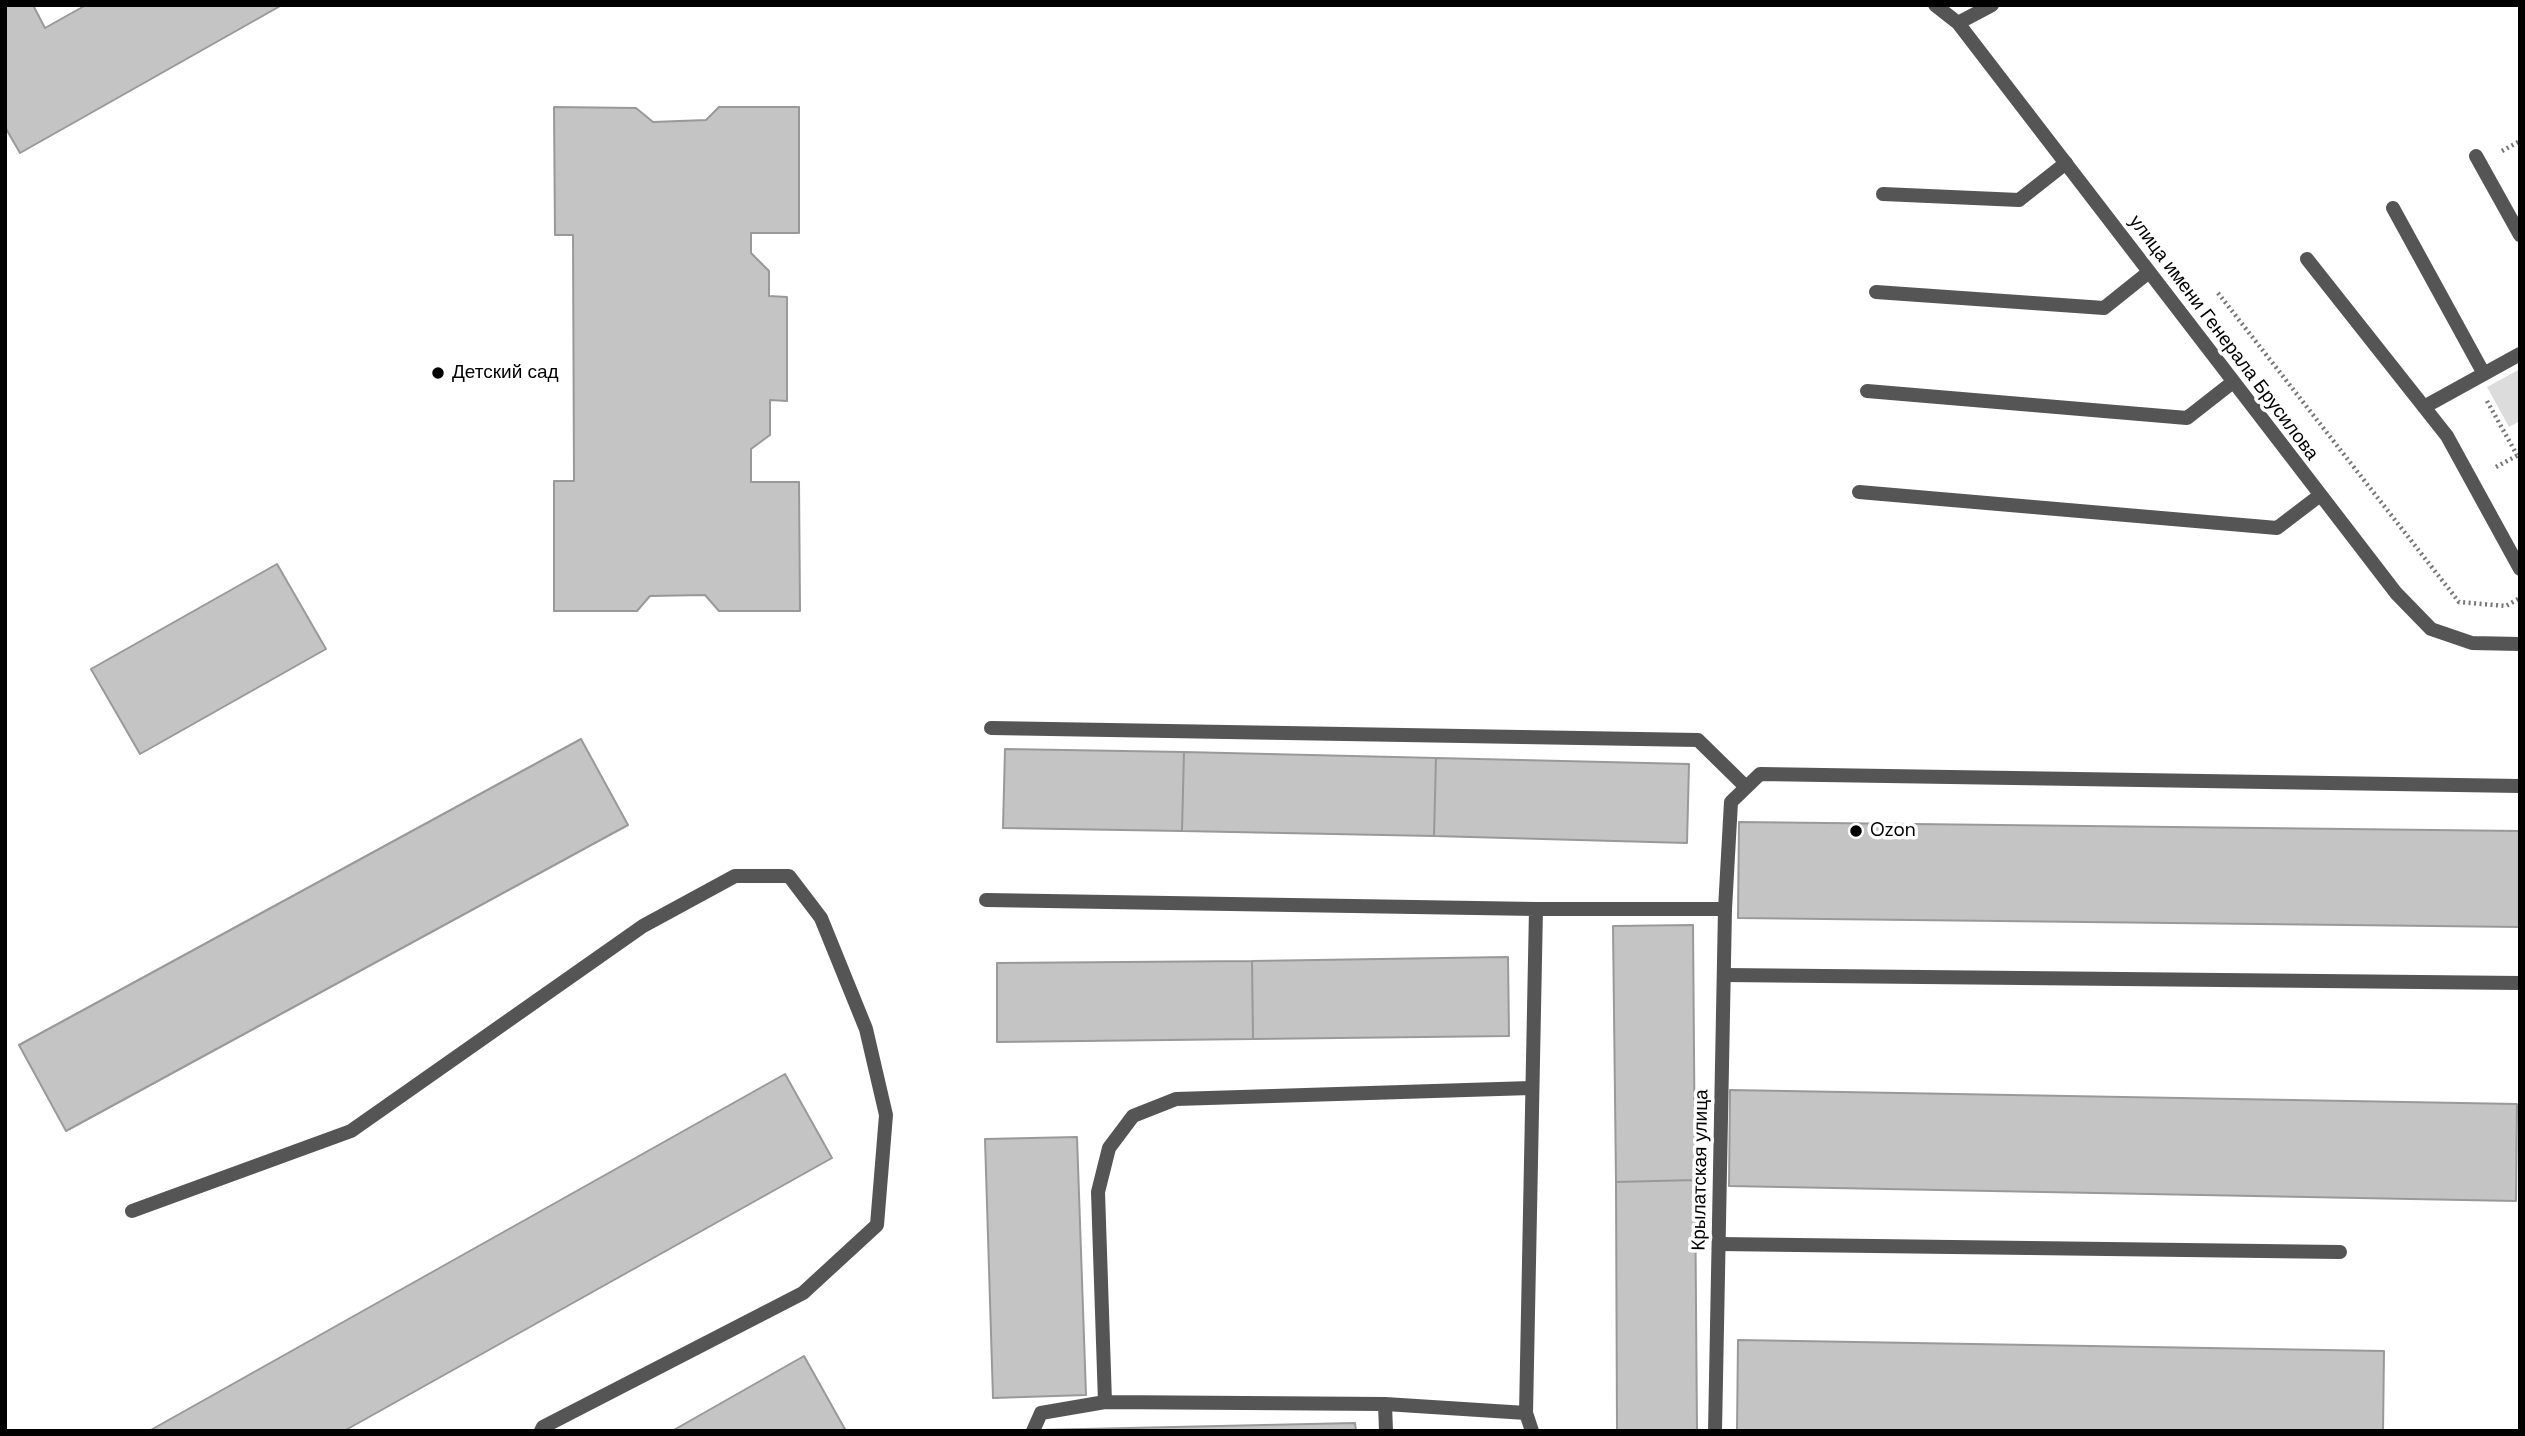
<!DOCTYPE html>
<meta charset="utf-8">
<style>
body{margin:0}
#map{position:relative;width:2525px;height:1436px;overflow:hidden;background:#fff;font-family:"DM Sans",sans-serif}
canvas{display:block}
.frame{position:absolute;inset:0;border:7px solid #000;pointer-events:none}
</style>
<div id="map">
<canvas width="2525" height="1436"></canvas>
<div class="frame"></div>
</div>
<script>
const g = document.querySelector('canvas').getContext('2d');
g.lineJoin = 'round';
function fill(path, color) { g.fillStyle = color; g.fill(path, 'evenodd'); }
function trace(path, color, width, dash) { g.strokeStyle = color; g.lineWidth = width; g.lineCap = dash ? 'butt' : 'round'; g.setLineDash(dash || []); g.stroke(path); }
function label(font, color, halo, rows, align = 'center') {
  g.font = font + ' "DM Sans",sans-serif'; g.lineWidth = 7; g.setLineDash([]); g.textBaseline = 'middle'; g.strokeStyle = halo; g.fillStyle = color; for (const [text, x, y, turn = 0] of rows) {
    g.save(); g.translate(x, y); g.rotate((+turn || 0) * Math.PI / 180); g.textAlign = isNaN(turn) ? turn : align; if (halo) g.strokeText(text, 0, 0); g.fillText(text, 0, 0); g.restore();
  }
}
const green = new Path2D(`
 M2520,369V421L2509,427L2487,387Z`);
const building = new Path2D(`
 M33,5L45,28L86,5H282L20,153L5,127V6Z
 M554,107L636,108L653,122L706,120L719,107H799V233H751V253L769,271V296L787,297V401L770,400V435L751,449V482H799L800,611H719L705,595L650,596L637,611H554V481H574L573,235H555Z
 M277,564L326,649L140,754L91,669Z
 M581,739L628,825L66,1131L19,1045Z
 M1005,749L1184,752L1182,831L1003,828Z
 M1184,752L1436,758L1434,836L1182,831Z
 M1436,758L1689,764L1687,843L1434,836Z
 M1739,822L2520,831V927L1738,918Z
 M1693,925L1695,1180L1616,1182L1613,926Z
 M1508,957L1509,1036L1253,1039L1252,961Z
 M1252,961L1253,1039L997,1042V963Z
 M785,1074L832,1158L344,1431H149Z
 M1730,1090L2517,1104L2516,1201L1729,1186Z
 M1077,1137L1086,1395L993,1398L985,1139Z
 M1695,1180L1697,1431H1617L1616,1182Z
 M1738,1340L2384,1351L2383,1431H1737Z
 M804,1356L846,1431H672Z
 M1355,1423L1356,1431L1039,1430Z`);
const path = new Path2D(`
 M2502,151L2520,141
 M2218,293L2459,602L2506,606L2520,598
 M2487,401L2517,455
 M2496,467L2520,454`);
const service = new Path2D(`
 M2476,156L2520,235
 M1883,194L2019,200L2066,163
 M2393,208L2484,374
 M2307,259L2447,436L2520,569
 M1876,292L2104,308L2149,272
 M1867,391L2187,418L2233,382
 M2424,407L2520,354
 M1859,492L2277,528L2319,496
 M991,728L1698,740L1746,787
 M986,900L1536,909L1526,1413L1385,1404L1105,1402L1041,1413L1033,1431
 M1725,909L1731,802L1760,774L2520,786
 M1724,975L2520,983
 M132,1211L351,1131L643,926L735,876H789L821,918L866,1029L886,1115L877,1225L803,1293L543,1427L541,1431
 M1719,1244L2340,1252
 M1105,1402L1098,1192L1109,1148L1133,1116L1176,1099L1531,1088
 M1385,1404L1386,1431
 M1526,1413L1532,1431`);
const minor = new Path2D(`
 M1935,5L1958,23
 M1992,5L1958,23L2396,593L2431,629L2472,643L2520,644
 M1536,909H1725L1715,1431`);
const markers = [
 [438,373,7,"#000"],
 [1856,831,7,"#000"]
];
const streetNames = [
 ["улица имени Генерала Брусилова",2223,338,53],
 ["Крылатская улица",1701,1170,-89]
];
const poiNames = [
 ["Детский сад",452,373],
 ["Ozon",1870,831]
];
fill(green, '#dcdcdc');
fill(building, '#c4c4c4');
trace(building, '#999', 2);
trace(path, '#777', 4.5, [2, 3.5]);
trace(service, '#555', 14);
trace(minor, '#555', 14);
for (const [x, y, r, color] of markers) { const dot = new Path2D(); dot.arc(x, y, r, 0, 2 * Math.PI); g.fillStyle = color; g.fill(dot); trace(dot, '#fff', 2.5); }
label('19px', '#000', '#fff', streetNames);
label('19px', '#000', '#fff', poiNames, 'left');
</script>
